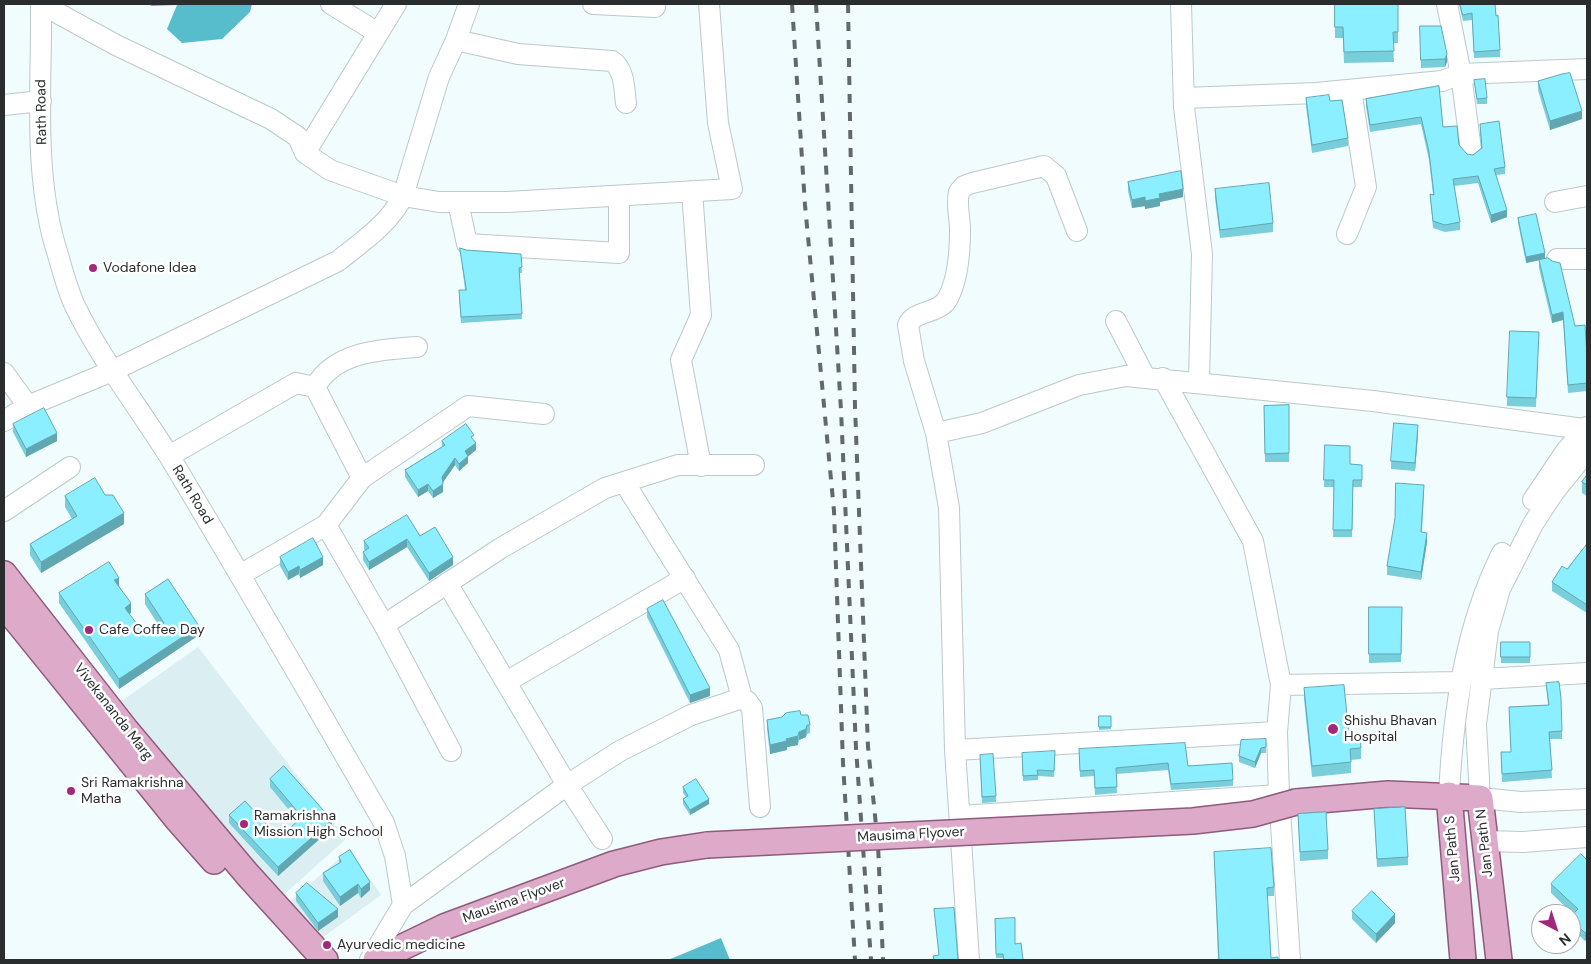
<!DOCTYPE html>
<style>
body{margin:0}
#map{position:relative;width:1591px;height:964px;overflow:hidden;background:#f1fcfe;font-family:"DM Sans",sans-serif}
canvas{display:block}
.frame{position:absolute;inset:0;border:5px solid #292d2e;pointer-events:none}
.north{position:absolute;left:1531px;top:904px;width:50px;height:50px;box-sizing:border-box;background:#fff;border:1px solid #a9abab;border-radius:50%;rotate:140deg;font-size:14px;font-weight:700;line-height:20px;text-align:center;color:#292d2e}
.north::after{content:'';display:block;margin:auto;width:18px;height:22px;background:#a3277b;clip-path:polygon(50% 0,100% 100%,50% 72%,0 100%)}
</style>
<div id="map">
<canvas width="1591" height="964"></canvas>
<div class="frame"></div>
<div class="north">N</div>
</div>
<script>
const g = document.querySelector('canvas').getContext('2d');
g.lineJoin = 'round';
function fill(path, color) { g.fillStyle = color; g.fill(path, 'evenodd'); }
function trace(path, color, width, dash) { g.strokeStyle = color; g.lineWidth = width; g.lineCap = dash ? 'butt' : 'round'; g.setLineDash(dash || []); g.stroke(path); }
function label(font, color, halo, rows, align = 'center') {
  g.font = font + ' "DM Sans",sans-serif'; g.lineWidth = 5; g.setLineDash([]); g.textBaseline = 'middle'; g.strokeStyle = halo; g.fillStyle = color; for (const [text, x, y, turn = 0] of rows) {
    g.save(); g.translate(x, y); g.rotate((+turn || 0) * Math.PI / 180); g.textAlign = isNaN(turn) ? turn : align; if (halo) g.strokeText(text, 0, 0); g.fillText(text, 0, 0); g.restore();
  }
}
const built = new Path2D(`
 M198,647L346,839L279,899L116,705Z
 M350,849L381,895L318,941L286,905Z`);
const water = new Path2D(`
 M147,4H252L250,12L222,39L182,43L167,29L177,5L152,6Z
 M721,938L730,960H668Z`);
const minor = new Path2D(`
 M41,4C42,83 33,168 55,245C61,264 66,287 75,306C102,362 142,411 174,464C245,583 315,703 384,823L395,856L403,905L370,960
 M41,4L116,45L271,119L298,137L305,153L330,170L403,196L439,202H507L732,189L718,123L709,4
 M331,4L378,33
 M593,4L655,7V4
 M1181,4L1184,107L1202,254L1199,381
 M1447,4L1461,74L1471,150
 M456,40L518,54L612,61C625,70 624,89 626,103
 M1184,98L1316,93L1442,81L1461,74L1587,69
 M4,105L41,101
 M305,153L396,4
 M692,191L701,315L681,360L701,466
 M458,202L467,244L619,253V196
 M1555,202L1587,196
 M1347,234L1366,187L1351,90
 M1557,259H1587
 M1116,321L1145,377
 M4,373L28,406L4,421
 M1163,378L1253,541L1281,685L1277,732L1279,795L1290,960
 M315,387C335,351 380,350 417,347
 M28,406L112,371L338,261C362,242 390,223 403,196L439,77L456,40L469,4
 M936,433L914,361L908,325C915,309 939,315 948,298C958,279 960,252 960,230C960,217 956,205 959,192L964,186L972,183L1044,166L1056,176L1077,231
 M1587,451L1554,492L1533,524L1500,589L1488,631L1476,724L1480,798L1521,802L1587,799
 M169,456L296,383L315,387L362,478L326,525
 M362,478L468,406L544,414
 M624,482L729,650L742,698
 M1533,500L1566,451L1587,427
 M4,511L70,467
 M240,575L326,525L384,625L501,548L605,488L678,465H754
 M447,583L567,785L602,839
 M384,625L451,751
 M1482,679L1587,673
 M506,682L685,578
 M1281,685L1460,682
 M955,750L1277,732
 M1449,795C1453,713 1465,627 1502,553
 M960,816L1279,795
 M1484,841L1523,842L1587,837
 M403,905L567,785L620,751L691,715L742,698L747,701L752,708L760,807
 M969,960L955,750L949,508L936,433L982,423L1079,385L1126,376L1373,401L1584,429`);
const major = new Path2D(`
 M4,574L126,730L247,874L325,960
 M4,605L177,819L214,861
 M1449,795L1463,960
 M1296,802L1388,794L1480,798L1499,960
 M376,960L444,927L614,864L661,852L707,845`);
const rail = new Path2D(`
 M792,4L805,205L834,511L843,763L855,960
 M816,4L841,410L856,748L871,960
 M848,4L855,407L868,747L878,845L883,960`);
const majorBridge = new Path2D(`
 M707,845L1193,821L1253,814L1296,802`);
const wall = new Path2D(`
 M1335,4H1398V43H1393L1394,62L1344,63L1343,38H1335Z
 M1459,4H1495L1500,50V57L1474,58L1472,20L1463,21Z
 M1420,26H1441L1447,62L1445,67L1421,68Z
 M1474,80L1487,98V104H1477Z
 M1538,81L1582,119L1550,130L1538,90Z
 M1439,86L1443,127L1467,154L1473,155L1481,148L1480,131L1505,167V174L1496,175L1507,217L1491,223L1478,183L1454,186L1460,222V230L1445,232L1433,228L1430,194H1433L1429,160L1421,124L1370,132L1366,106V99Z
 M1306,98L1348,138V146L1312,153L1306,106Z
 M1128,182L1183,197L1160,202V206L1145,209V206L1132,208L1128,191Z
 M1215,189L1273,223V232L1220,238L1215,198Z
 M1518,218L1545,258L1575,326L1587,356V391L1568,393L1563,320L1552,323L1539,268V260L1526,263L1518,223Z
 M460,248L466,250L521,254L522,273H519L522,319L461,323L459,296L465,290Z
 M1539,332L1536,407L1507,406V397Z
 M1289,405V462H1265L1264,406Z
 M13,424L57,441L26,457L13,432Z
 M1418,434L1415,471L1391,469V461Z
 M474,440L476,450L468,456V463L459,471L455,465L443,482V492L433,498L428,491L418,497L405,477V470L442,447V441Z
 M1325,445L1350,464L1362,465V487H1353L1352,537H1333L1334,487H1324Z
 M1587,475V496L1582,493V482Z
 M1424,493L1422,532L1427,542L1421,580L1387,575V566Z
 M105,495L124,524L41,573L30,555V544L72,519L65,507V496Z
 M420,536L453,565L429,581L407,547L369,570L363,560V552L365,551L364,549V541Z
 M1587,544V613L1552,591V582L1567,569Z
 M280,557L323,565L300,578L299,574L288,580L280,566Z
 M119,586L131,613L129,614L145,635L159,626L145,604V594L199,635L119,689L59,603V593Z
 M1369,607H1402L1401,662L1369,663Z
 M647,609L710,696L690,703L647,617Z
 M1501,642H1530V663H1501Z
 M1546,683L1562,731V739H1550L1552,778L1502,782L1501,752H1511L1509,707L1548,705Z
 M1304,688L1349,736L1361,748V759L1351,760V773L1312,777L1304,699Z
 M801,715L810,725V733L807,734L806,737L799,740L798,745L787,747V750L770,754L767,729V720Z
 M1099,716H1111V729L1099,730Z
 M1266,739V753H1261L1255,768L1239,762V756Z
 M1079,749L1188,766L1233,780V786L1171,790L1168,770L1116,774L1117,793L1095,795L1094,776L1080,777Z
 M1022,753L1055,756L1054,777L1038,776V780L1023,781Z
 M980,761L996,796V802L982,803Z
 M270,779L332,828L278,876L229,823V815L279,838L298,821L270,787Z
 M683,787L709,804L690,815L683,804V799L686,797L683,793Z
 M1374,809L1408,857V865L1377,867Z
 M1298,814L1328,850V859L1300,861Z
 M1214,852L1274,887V896H1267L1271,958L1278,960H1218Z
 M339,857L370,890L361,898L358,893L340,906L323,881V873L339,863Z
 M1587,860L1585,941L1571,927V916L1573,914L1551,893V884Z
 M296,893L338,917L318,931L296,901Z
 M934,909L958,960H933V956L939,955Z
 M1352,911L1395,923L1376,943L1352,919Z
 M995,919L1015,944L1023,960H1004L1003,958H996Z`);
const shadedWall = new Path2D(`
 M1447,54V62L1445,67V59Z
 M1582,111V119L1550,130V121Z
 M1183,189V197L1160,202V206L1145,209V201L1159,194Z
 M1145,197V206L1132,208V200Z
 M1507,210V217L1491,223V215Z
 M1545,253V259L1526,263V257Z
 M1563,312V320L1552,323V315Z
 M1418,425V434L1415,471V463Z
 M57,433V441L26,457V449Z
 M476,443V450L465,459V451Z
 M468,456V463L459,471V464Z
 M455,458V465L442,484V477Z
 M428,484V491L418,497V490Z
 M443,484V492L433,498V491Z
 M124,513V524L41,573V562Z
 M1427,533V542L1421,580V572Z
 M407,539V547L369,570V562Z
 M323,557V565L300,578V570Z
 M453,557V565L429,581V573Z
 M299,566V574L288,580V572Z
 M119,578V587L114,580Z
 M131,603V613L125,617V608Z
 M199,626V635L119,689V679Z
 M710,688V696L690,703V695Z
 M807,725L806,737L799,740V732Z
 M798,736V745L787,747V750L770,754V745L786,739Z
 M1261,748V753L1255,768V762Z
 M709,799V804L690,815V810Z
 M332,820V828L278,876V867Z
 M370,882V890L361,898V889Z
 M358,884V893L340,906V897Z
 M338,909V917L318,931V923Z
 M1395,914V923L1376,943V934Z
 M1587,930V939L1585,941V933Z`);
const building = new Path2D(`
 M1335,4H1398V32H1393L1394,51L1344,52L1343,27H1335Z
 M1460,4H1495L1496,16L1498,15L1500,50L1474,52L1472,13L1463,15Z
 M1420,26H1441L1447,54L1445,59L1421,60Z
 M1570,73L1582,111L1550,121L1538,81L1562,74Z
 M1485,79L1487,98L1477,99L1474,80Z
 M1439,86L1443,127L1457,126L1459,145L1467,154L1473,155L1482,148L1480,124L1499,121L1505,167L1494,169L1507,210L1491,215L1478,176L1453,179L1460,222L1445,225L1433,221L1430,194L1434,195L1429,152L1421,117L1370,125L1366,99Z
 M1329,95L1330,101L1342,100L1348,138L1312,145L1306,98Z
 M1181,171L1183,189L1159,194L1160,198L1145,201V197L1132,200L1128,182Z
 M1269,183L1273,223L1220,230L1215,189Z
 M1536,214L1545,253L1526,257L1518,218Z
 M460,248L466,250L521,254L522,267L519,268L522,314L461,317L459,290H466Z
 M1548,258L1552,261L1560,263L1575,326L1585,325L1587,356V383L1568,385L1563,312L1552,315L1539,260Z
 M1510,331L1539,332L1536,398L1507,397Z
 M1289,405V453L1265,454L1264,406Z
 M44,408L57,433L26,449L13,424Z
 M1394,423L1418,425L1415,463L1391,461Z
 M466,424L474,435L471,437L476,443L465,451L468,456L459,464L455,458L442,477L443,484L433,491L428,484L418,490L405,470L445,445L442,441Z
 M1325,445L1350,446V464L1362,465V480H1353L1352,530H1333L1334,480H1324Z
 M1587,475V485L1582,482Z
 M95,478L105,495H113L124,513L41,562L30,544L77,516L65,496Z
 M1396,483L1424,485L1421,532L1427,533L1421,572L1387,566L1395,518Z
 M407,515L420,536L435,527L453,557L429,573L407,539L369,562L363,552L369,548L364,541Z
 M313,538L323,557L300,570L299,566L288,572L280,557Z
 M1587,544V605L1552,582L1562,566L1567,569Z
 M109,562L119,578L114,580L131,603L125,608L145,635L164,623L145,594L168,579L199,626L119,679L59,593Z
 M663,600L710,688L690,695L647,609Z
 M1369,607H1402L1401,654H1369Z
 M1501,642H1530V657H1501Z
 M1559,682L1561,698L1562,731L1549,732L1552,770L1502,774L1501,752H1511L1509,707L1549,705L1546,683Z
 M1344,685L1349,736L1360,735L1361,748L1350,749L1351,762L1312,766L1304,688Z
 M800,711L801,715H808L810,725H807L806,729L799,732L798,736L786,739L787,741L770,745L767,720L782,717L786,713Z
 M1099,716H1111V727H1099Z
 M1266,739V747L1261,748L1255,762L1239,756L1241,740Z
 M1185,743L1188,766L1232,763L1233,780L1171,784L1168,763L1116,768L1117,787L1095,788L1094,770L1080,771L1079,749Z
 M1055,751L1054,771L1037,770L1038,775L1023,776L1022,753Z
 M993,754L996,796L982,797L980,755Z
 M284,766L332,820L278,867L229,815L245,801L279,838L302,817L270,779Z
 M696,779L709,799L690,810L683,799L688,796L683,787Z
 M1405,807L1408,857L1377,859L1374,809Z
 M1326,812L1328,850L1300,852L1298,814Z
 M1271,848L1274,887L1267,888L1271,958L1278,957V960H1219L1214,852Z
 M350,850L370,882L361,889L358,884L340,897L323,873L341,862L339,857Z
 M1581,854L1587,860V930L1585,933L1571,919V916L1578,909L1551,884Z
 M307,883L338,909L318,923L296,893Z
 M1372,891L1395,914L1376,934L1352,911Z
 M954,908L958,960H934L933,956L939,955L934,909Z
 M1015,918V944L1021,943L1023,960H1004L1003,954H996L995,919Z`);
const markers = [
 [93,268,5,"#a3277b"],
 [89,630,5,"#a3277b"],
 [1333,729,6,"#a3277b"],
 [71,791,5,"#a3277b"],
 [244,824,5,"#a3277b"],
 [327,945,5,"#a3277b"]
];
const streetNames = [
 ["Rath Road",42,112,-91],
 ["Rath Road",192,495,59],
 ["Vivekananda Marg",113,712,52],
 ["Mausima Flyover",911,835,-3],
 ["Jan Path N",1485,843,-96],
 ["Jan Path S",1453,849,-95],
 ["Mausima Flyover",514,901,-20]
];
const poiNames = [
 ["Vodafone Idea",103,268],
 ["Cafe Coffee Day",99,630],
 ["Shishu Bhavan",1344,721],
 ["Hospital",1344,737],
 ["Sri Ramakrishna",81,783],
 ["Matha",81,799],
 ["Ramakrishna",254,816],
 ["Mission High School",254,832],
 ["Ayurvedic medicine",337,945]
];
fill(built, '#dbeff3');
fill(water, '#57bccb');
trace(minor, '#bdc8c9', 22);
trace(major, '#8f5a7b', 28);
trace(minor, '#fff', 20);
trace(major, '#ddabc9', 25);
trace(rail, '#63696a', 4, [9, 9]);
trace(majorBridge, '#8f5a7b', 28, []);
trace(majorBridge, '#ddabc9', 25);
fill(wall, '#78cedb');
fill(shadedWall, '#61a7b2');
fill(building, '#8befff');
trace(building, '#61a7b2', 1);
for (const [x, y, r, color] of markers) { const dot = new Path2D(); dot.arc(x, y, r, 0, 2 * Math.PI); g.fillStyle = color; g.fill(dot); trace(dot, '#fff', 2); }
label('14px', '#292d2e', '#fff', streetNames);
label('14px', '#292d2e', '#fff', poiNames, 'left');
</script>
